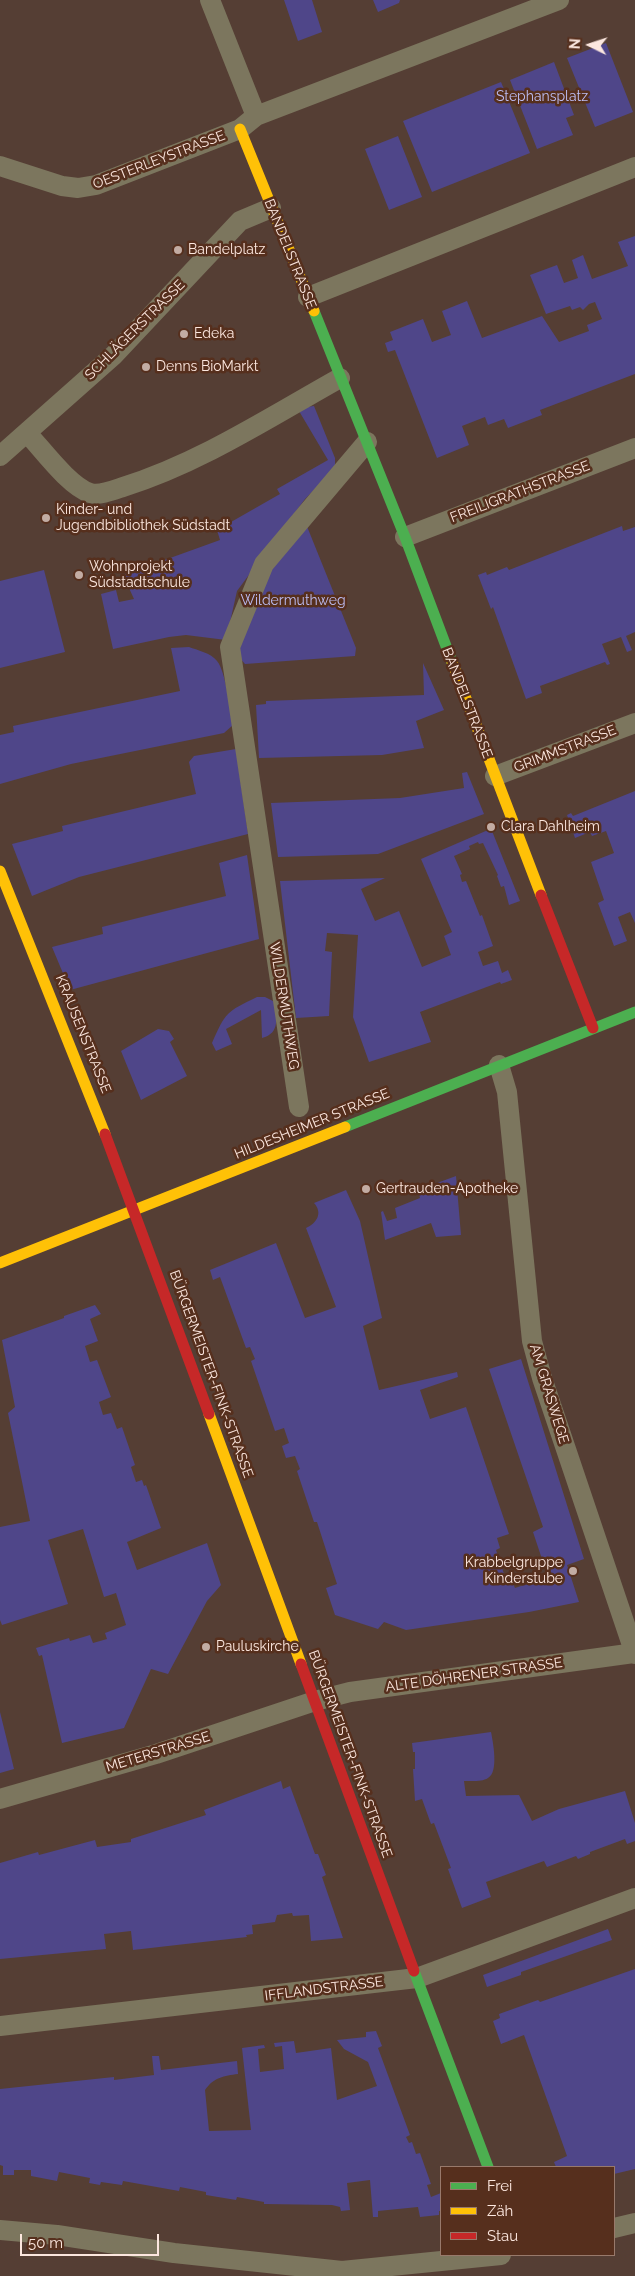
<!DOCTYPE html>
<meta charset="utf-8">
<style>
body{margin:0}
#map{position:relative;width:635px;height:2276px;overflow:hidden;background:#553e34;font-family:Raleway,sans-serif}
canvas{display:block}
.legend{position:absolute;left:440px;top:2166px;width:175px;height:90px;box-sizing:border-box;background:#562f1d;border:1px solid #98796b;margin:0;padding:6px 9px;list-style:none;font-size:15px;color:#fce7df}
.legend li{display:flex;align-items:center;gap:10px;height:25px}
.legend b{width:25px;border:1px solid #98796b}
.north{position:absolute;left:565px;top:20px;width:50px;height:50px;-webkit-text-stroke:4px #562f1d;paint-order:stroke;rotate:274deg;font-size:14px;font-weight:700;line-height:20px;text-align:center;color:#fce7df}
.north::after{content:'';display:block;margin:auto;width:18px;height:22px;background:#fce7df;clip-path:polygon(50% 0,100% 100%,50% 72%,0 100%)}
.scale{position:absolute;left:20px;top:2234px;width:139px;height:22px;box-sizing:border-box;border:2px solid #fce7df;border-top:0;padding-left:6px;font-size:15px;line-height:18px;white-space:nowrap;color:#fce7df;-webkit-text-stroke:4px #562f1d;paint-order:stroke}
</style>
<div id="map">
<canvas width="635" height="2276"></canvas>
<ul class="legend">
<li><b style="height:6px;background:#4caf50"></b>Frei</li>
<li><b style="height:6px;background:#ffc107"></b>Zäh</li>
<li><b style="height:6px;background:#c62828"></b>Stau</li>
</ul>
<div class="north">N</div>
<div class="scale">50 m</div>
</div>
<script>
const g = document.querySelector('canvas').getContext('2d');
g.lineJoin = 'round';
function fill(path, color) { g.fillStyle = color; g.fill(path, 'evenodd'); }
function trace(path, color, width, dash) { g.strokeStyle = color; g.lineWidth = width; g.lineCap = dash ? 'butt' : 'round'; g.setLineDash(dash || []); g.stroke(path); }
function label(font, color, halo, rows, align = 'center') {
  g.font = font + ' Raleway,sans-serif'; g.lineWidth = 5; g.setLineDash([]); g.textBaseline = 'middle'; g.strokeStyle = halo; g.fillStyle = color; for (const [text, x, y, turn = 0] of rows) {
    g.save(); g.translate(x, y); g.rotate((+turn || 0) * Math.PI / 180); g.textAlign = isNaN(turn) ? turn : align; if (halo) g.strokeText(text, 0, 0); g.fillText(text, 0, 0); g.restore();
  }
}
const green = new Path2D(`
 M284,0H312L322,32L298,41Z
 M373,0H400L399,3L378,12Z
 M606,43L633,112L595,127L567,58Z
 M554,62L574,115L566,118L573,135L537,149L510,80Z
 M501,82L530,153L432,192L403,121Z
 M398,136L422,197L389,210L365,149Z
 M635,236V374L540,410L542,415L508,428L504,419L488,425L485,417L462,426L469,445L437,458L395,350L388,352L385,343L393,340L390,332L423,319L432,342L451,335L442,311L467,301L482,338L542,316L559,342L589,331L587,325L602,319L595,302L589,304L583,310L580,307L572,310L570,306L546,314L530,275L557,265L564,283L578,278L572,260L583,255L592,279L628,266L618,242Z
 M314,406L335,458V465L332,472L305,499L237,591L226,640L186,635L169,637L113,649L101,594L116,590L119,602L134,599L123,575L220,540L217,530L280,494L277,489L328,460L299,411L307,407Z
 M304,519L356,648L355,656L245,664L230,647L264,564Z
 M622,526L623,531L635,527V632L626,636L632,650L627,652L621,637L602,644L610,664L607,665L605,662L540,686L542,693L526,699L493,607L491,609L478,575L486,572L487,575L507,567L509,570Z
 M44,570L65,652L0,668V581Z
 M189,647C197,650 211,653 217,661C226,672 230,710 233,725L224,733L71,764L0,784V735L14,732L13,726L180,691L171,648Z
 M423,663L444,710L416,721L424,748L382,755L259,758L256,705L266,704V701L424,695Z
 M236,749L248,834L79,877L32,896L12,844L63,831L62,826L196,794L189,762L194,756Z
 M467,772L484,814L378,854L278,857L271,803L400,798L464,788L462,773Z
 M635,791V923L630,912L618,917L627,941L614,946L598,903L604,900L591,862L614,853L606,831L592,836L590,832L575,838L567,815L571,813L573,816Z
 M488,830L492,831L520,901L509,905L504,886L501,887L497,876L498,875L483,843L479,844L478,842L469,846L470,849L454,856L462,874L460,875L462,882L466,881L480,916L482,915L493,946L478,952L483,966L498,961L502,973L508,970L512,980L501,984L500,982L420,1012L431,1042L369,1062L353,1017L358,935L327,933L325,951L332,952L329,1016L296,1018L280,881L385,878L361,889L375,921L399,911L422,967L451,955L444,936L452,932L421,859Z
 M247,855L259,939L70,990L52,947L103,934L102,927L226,896L219,863Z
 M257,997H265L275,1002C276,1017 281,1033 262,1038L261,1010L226,1029L232,1044L216,1051L212,1043C226,1012 226,1012 257,997Z
 M158,1029L169,1031L174,1039L170,1042L187,1076L141,1100L121,1051Z
 M456,1176L461,1235L436,1237L431,1223L385,1240L381,1212L383,1211L387,1221L397,1218L395,1208L420,1198L418,1190Z
 M346,1190L360,1221L382,1318L363,1326L379,1390L457,1372L458,1377L420,1390L430,1419L466,1407L509,1534L497,1538L500,1548L496,1550L507,1583L512,1581L515,1588L548,1577L533,1532L543,1527L489,1369L521,1359L584,1559L567,1565L579,1602L529,1612L406,1630L384,1622L378,1629L335,1615L326,1588L337,1584L317,1522H314L297,1471L300,1469L295,1456L286,1458L282,1446L289,1443L284,1428L275,1431L251,1361L255,1359L250,1347L246,1348L220,1277L213,1280L210,1270L276,1243L305,1318L336,1307L306,1228C317,1223 323,1213 314,1203Z
 M95,1305L101,1314L90,1319L98,1341L85,1346L90,1362L97,1360L111,1397L99,1402L103,1415L111,1413L117,1429L122,1427L135,1465L131,1467L136,1482L142,1480L144,1486L146,1485L161,1528L127,1542L137,1570L207,1543L221,1585L207,1601L168,1674L151,1669L124,1728L62,1743L42,1655L39,1656L36,1648L69,1638L70,1641L90,1635L93,1643L107,1639L105,1633L126,1625L116,1593L104,1597L83,1529L48,1540L68,1604L2,1625L0,1620V1527L30,1521L8,1413L15,1407L2,1340L64,1318V1316Z
 M0,1712L14,1769L0,1773Z
 M491,1732C493,1742 499,1772 488,1778C482,1782 472,1781 464,1781L466,1796L519,1795L532,1821L559,1809L625,1791L635,1823V1841L627,1844L625,1839L590,1852V1854L578,1859L576,1856L547,1867L544,1861L486,1882L491,1897L462,1908L448,1869L451,1868L434,1823L431,1824L422,1799L415,1801L413,1769H415V1752H413L412,1743Z
 M281,1781L283,1789L290,1786L315,1854H318L326,1875L322,1877L343,1938L311,1941L309,1915L293,1916L292,1913L277,1915L275,1922L252,1925L253,1934L246,1935L247,1937L133,1950L131,1931L104,1934L106,1949L0,1959V1863L38,1852L39,1855L95,1840L97,1847L131,1842V1839L206,1815L204,1810Z
 M608,1929L612,1940L521,1972V1975L487,1987L483,1975Z
 M635,1969V2169L614,2174V2167H556L554,2162L567,2156L524,2035L501,2044L493,2021L500,2018L499,2014L538,2000L540,2002Z
 M376,2031L382,2046L378,2048L410,2135L406,2137L409,2143L412,2142L416,2154L420,2153L431,2184L427,2185L431,2197L441,2193V2211H439V2215L420,2217L418,2207L378,2211V2217H373L370,2180L347,2183L350,2210L341,2211L340,2207L332,2205L264,2204V2202L237,2197L236,2200L206,2195V2192L180,2187L179,2191L123,2181L122,2185L101,2182L100,2185L89,2183L90,2178L59,2172L57,2181L31,2176V2170H14V2175H3V2166L0,2165V2089L114,2077V2080L154,2075L152,2056H159L161,2070L237,2061L238,2074C224,2076 214,2077 205,2090L209,2131L251,2130L242,2048L264,2045L265,2048L258,2049L260,2072L284,2069L282,2046L275,2047L274,2043L294,2041L296,2053L331,2048L337,2100L377,2086L368,2062L344,2049L337,2040L366,2037V2032Z`);
const street = new Path2D(`
 M210,0L256,116
 M0,166L62,186L78,188L96,185L240,129L256,116L559,0
 M308,297L635,167
 M27,433C43,450 69,486 90,493C99,496 114,490 123,487C200,463 270,417 340,378
 M0,456L114,355L240,221L271,208
 M405,537L635,448
 M495,776L635,723
 M499,1065L507,1092L532,1341L542,1378L635,1654
 M299,1107L230,647L264,564L367,442
 M0,1799L156,1754L315,1701L350,1692L635,1653
 M0,2026L417,1978L635,1898
 M614,2228L635,2223
 M0,2230L57,2235L174,2253L342,2271L501,2255`);
const fast = new Path2D(`
 M314,311L405,537L452,662
 M345,1127L635,1012
 M414,1971L488,2167`);
const slow = new Path2D(`
 M240,129L314,311
 M452,662L541,895
 M0,871L105,1134
 M0,1263L345,1127
 M209,1414L301,1664`);
const jam = new Path2D(`
 M541,895L593,1028
 M105,1134L209,1414
 M301,1664L414,1971`);
const markers = [
 [178,250,5,"#c2aca3"],
 [184,334,5,"#c2aca3"],
 [146,367,5,"#c2aca3"],
 [46,518,5,"#c2aca3"],
 [79,575,5,"#c2aca3"],
 [491,827,5,"#c2aca3"],
 [366,1189,5,"#c2aca3"],
 [573,1571,5,"#c2aca3"],
 [206,1647,5,"#c2aca3"]
];
const parkNames = [
 ["Stephansplatz",542,97],
 ["Wildermuthweg",293,601]
];
const streetNames = [
 ["OESTERLEYSTRASSE",159,160,-21],
 ["BANDELSTRASSE",290,254,68],
 ["SCHLÄGERSTRASSE",135,330,-45],
 ["FREILIGRATHSTRASSE",520,492,-21],
 ["BANDELSTRASSE",467,703,69],
 ["GRIMMSTRASSE",565,749,-21],
 ["WILDERMUTHWEG",284,1006,81],
 ["KRAUSENSTRASSE",83,1034,68],
 ["HILDESHEIMER STRASSE",312,1124,-22],
 ["BÜRGERMEISTER-FINK-STRASSE",211,1374,70],
 ["AM GRASWEGE",549,1394,73],
 ["ALTE DÖHRENER STRASSE",474,1675,-8],
 ["METERSTRASSE",158,1752,-17],
 ["BÜRGERMEISTER-FINK-STRASSE",350,1754,70],
 ["IFFLANDSTRASSE",324,1989,-7]
];
const poiNames = [
 ["Bandelplatz",188,250],
 ["Edeka",194,334],
 ["Denns BioMarkt",156,367],
 ["Kinder- und",56,510],
 ["Jugendbibliothek Südstadt",56,526],
 ["Wohnprojekt",89,567],
 ["Südstadtschule",89,583],
 ["Clara Dahlheim",501,827],
 ["Gertrauden-Apotheke",376,1189],
 ["Krabbelgruppe",563,1563,"right"],
 ["Kinderstube",563,1579,"right"],
 ["Pauluskirche",216,1647]
];
fill(green, '#4f4689');
trace(street, '#7c765e', 20);
trace(fast, '#4caf50', 11);
trace(slow, '#ffc107', 11);
trace(jam, '#c62828', 11);
for (const [x, y, r, color] of markers) { const dot = new Path2D(); dot.arc(x, y, r, 0, 2 * Math.PI); g.fillStyle = color; g.fill(dot); trace(dot, '#562f1d', 2); }
label('14px', '#bdbef5', '#562f1d', parkNames);
label('14px', '#fce7df', '#562f1d', streetNames);
label('14px', '#fce7df', '#562f1d', poiNames, 'left');
</script>
